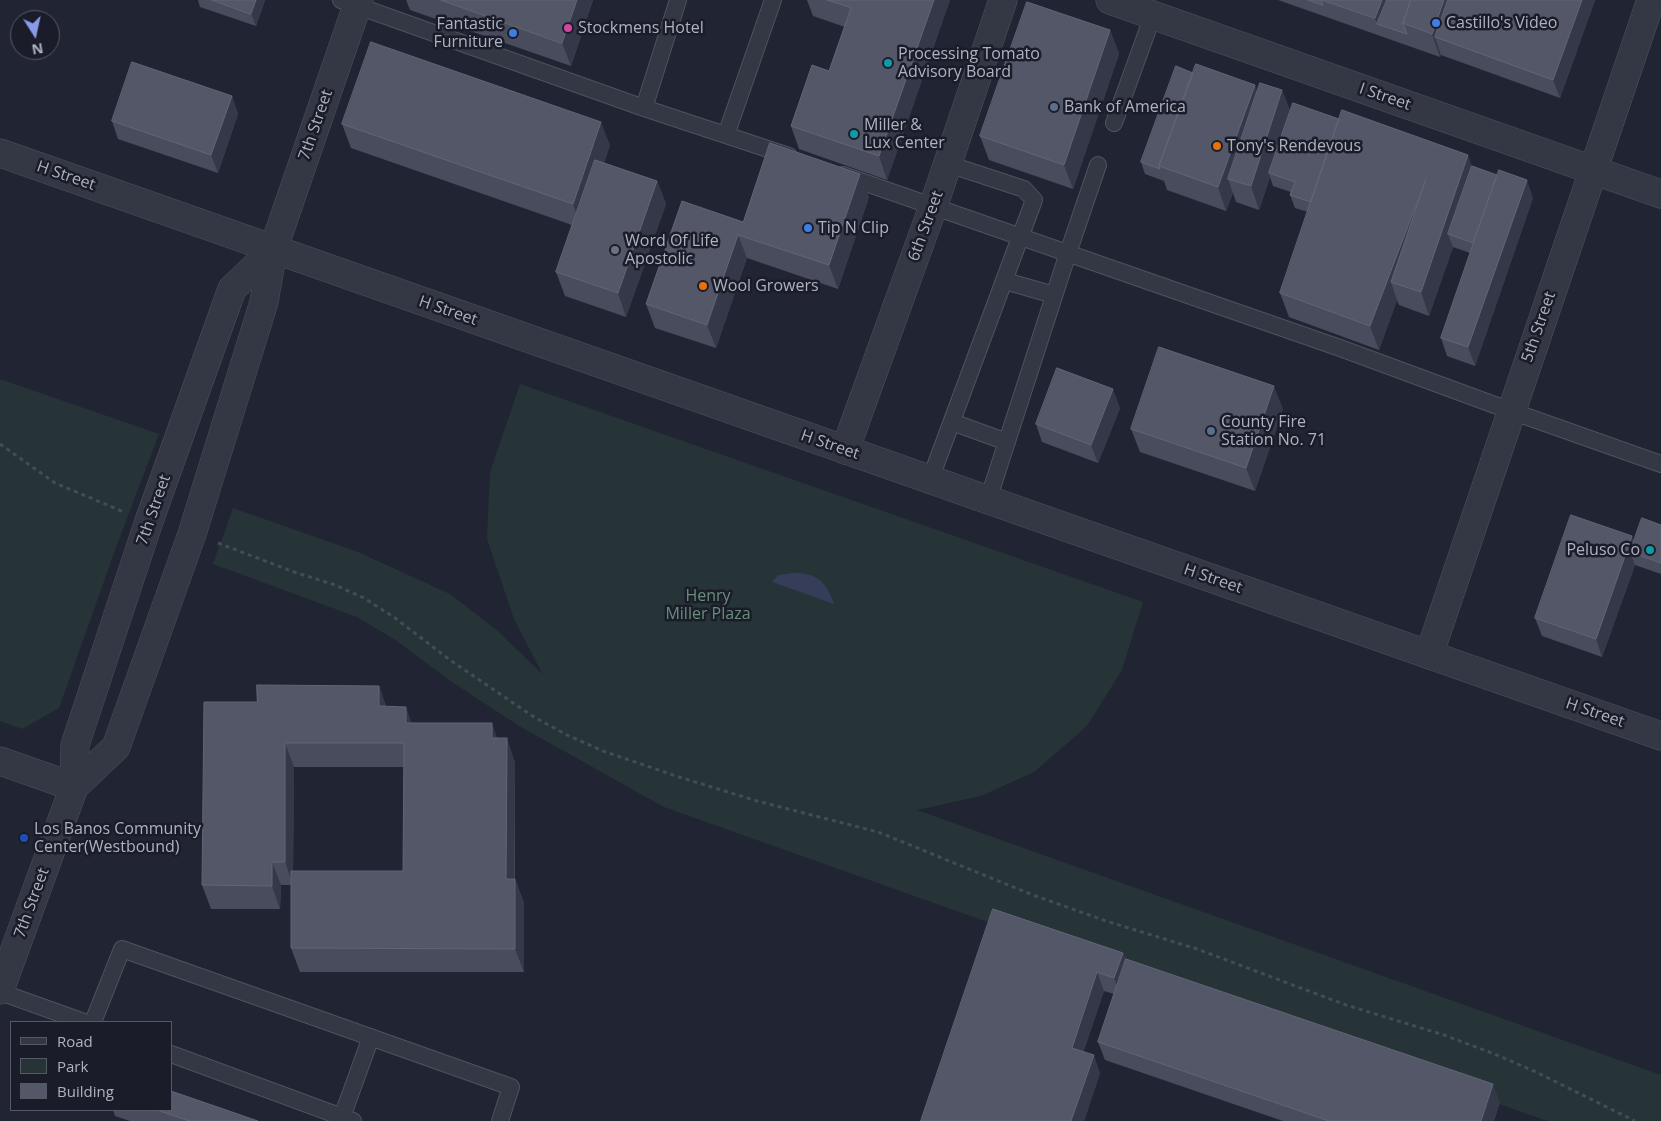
<!DOCTYPE html>
<style>
body{margin:0}
#map{position:relative;width:1661px;height:1121px;overflow:hidden;background:#212533;font-family:"Open Sans",sans-serif}
canvas{display:block}
.legend{position:absolute;left:10px;top:1021px;width:162px;height:90px;box-sizing:border-box;background:#1a1d29;border:1px solid #555966;margin:0;padding:6px 9px;list-style:none;font-size:15px;color:#aeb2c1}
.legend li{display:flex;align-items:center;gap:10px;height:25px}
.legend b{width:25px;border:1px solid #555966}
.north{position:absolute;left:10px;top:10px;width:50px;height:50px;box-sizing:border-box;background:#1a1d29;border:1px solid #555966;border-radius:50%;rotate:170deg;font-size:14px;font-weight:700;line-height:20px;text-align:center;color:#aeb2c1}
.north::after{content:'';display:block;margin:auto;width:18px;height:22px;background:#899aeb;clip-path:polygon(50% 0,100% 100%,50% 72%,0 100%)}
</style>
<div id="map">
<canvas width="1661" height="1121"></canvas>
<ul class="legend">
<li><b style="height:6px;background:#343744"></b>Road</li>
<li><b style="height:14px;background:#263337"></b>Park</li>
<li><b style="height:14px;background:#535768"></b>Building</li>
</ul>
<div class="north">N</div>
</div>
<script>
const g = document.querySelector('canvas').getContext('2d');
g.lineJoin = 'round';
function fill(path, color) { g.fillStyle = color; g.fill(path, 'evenodd'); }
function trace(path, color, width, dash) { g.strokeStyle = color; g.lineWidth = width; g.lineCap = dash ? 'butt' : 'round'; g.setLineDash(dash || []); g.stroke(path); }
function label(font, color, halo, rows, align = 'center') {
  g.font = font + ' "Open Sans",sans-serif'; g.lineWidth = 5; g.setLineDash([]); g.textBaseline = 'middle'; g.strokeStyle = halo; g.fillStyle = color; for (const [text, x, y, turn = 0] of rows) {
    g.save(); g.translate(x, y); g.rotate((+turn || 0) * Math.PI / 180); g.textAlign = isNaN(turn) ? turn : align; if (halo) g.strokeText(text, 0, 0); g.fillText(text, 0, 0); g.restore();
  }
}
const green = new Path2D(`
 M0,379L159,434L118,542L59,708L22,729L0,721Z
 M520,384L1143,602L1122,670L1087,726L1034,772L981,796L917,810L1661,1075V1121H1547L664,807L519,726L452,682L394,639L357,617L213,564L233,508L358,552L450,594L498,631L543,675L514,619L487,539L490,472Z`);
const water = new Path2D(`
 M794,573C818,573 826,582 834,604L772,582L778,575Z`);
const path = new Path2D(`
 M0,444L55,483L124,512
 M218,543L294,572L335,585L364,598L395,618L450,660L534,717L567,735L603,751L679,777L757,801L878,832L1033,895L1106,921L1197,949L1346,1005L1444,1035L1497,1055L1536,1072L1635,1121`);
const service = new Path2D(`
 M341,0L644,108L789,156
 M644,108L678,0
 M1114,123L1153,15
 M726,135L773,0
 M843,175L1340,348L1511,411L1661,464
 M1005,281L1054,295
 M952,422L1007,442
 M930,480L1034,200L1024,189L948,164
 M988,500L1068,253L1098,165
 M0,992L84,1022
 M93,1022L122,949L511,1087L500,1121
 M171,1054L353,1121
 M342,1117L371,1037`);
const minor = new Path2D(`
 M1110,0L1661,194
 M845,450L933,207L1003,0
 M1429,655L1651,0
 M0,761L74,787`);
const tertiary = new Path2D(`
 M0,153L1661,736
 M74,787L116,747L192,534L264,302L273,250L359,0
 M0,990L74,787L75,745L149,521L232,289L273,250`);
const wall = new Path2D(`
 M198,0H265L256,26L200,7Z
 M406,0H593L571,66L410,10Z
 M807,0H950L887,180L799,149L791,126L829,71L845,27L813,16Z
 M1278,0H1595L1560,98L1441,55L1440,57Z
 M1110,30L1119,54L1073,189L989,160L980,136Z
 M1193,73L1257,91L1282,90L1290,111L1472,166L1533,198L1475,366L1447,356L1441,338L1470,253L1453,247L1429,316L1399,305L1397,300L1379,350L1289,317L1280,293L1308,212L1295,208L1290,195L1291,192L1273,186L1270,177L1259,210L1236,202L1233,193L1226,211L1167,190L1164,181L1145,174L1141,162Z
 M232,96L238,114L218,173L118,139L112,121Z
 M342,124L610,145L604,163L657,181L666,204L626,317L565,296L556,272L572,225L351,148Z
 M869,197L838,289L747,258L716,348L655,328L646,304L743,222Z
 M1120,408L1098,463L1042,442L1036,424Z
 M1283,409L1255,491L1140,452L1131,429Z
 M1661,525V574L1635,565L1602,657L1542,636L1535,618L1634,542Z
 M379,686L386,706L412,723L497,738L515,762V879L524,903V972H300L291,948V885H281L280,909H211L202,885L257,702ZM294,767H404L403,871H293Z
 M993,909L1123,953L1126,960L1500,1102L1494,1121H1283L1105,1060L1098,1042L1114,994L1104,991L1083,1052L1100,1073L1084,1121H921Z
 M113,1110H171L258,1121H130L115,1116Z`);
const shadedWall = new Path2D(`
 M256,0H265L256,26L251,14Z
 M577,0H593L571,66L562,43Z
 M934,0H950L887,180L879,156Z
 M1382,0H1395L1377,24L1375,18Z
 M1444,0H1461L1435,37L1441,55L1440,57L1432,34Z
 M1582,0H1595L1560,98L1553,80Z
 M1110,30L1119,54L1073,189L1064,165Z
 M1255,85L1263,108L1228,179L1233,193L1226,211L1218,187Z
 M1282,90L1291,114L1269,173L1270,177L1259,210L1251,186Z
 M232,96L238,114L218,173L211,155Z
 M601,122L610,145L581,228L573,204Z
 M1468,155L1476,178L1448,234L1453,247L1429,316L1421,292Z
 M860,174L869,197L838,289L829,265Z
 M1426,179L1391,282L1397,300L1379,350L1370,326Z
 M1527,180L1533,198L1475,366L1468,347Z
 M657,181L666,204L626,317L618,293Z
 M738,235L747,258L716,348L707,325Z
 M1274,386L1283,409L1255,491L1246,468Z
 M1113,389L1120,408L1098,463L1091,445Z
 M1632,536L1638,555L1630,552L1635,565L1602,657L1596,639Z
 M379,686L387,709L379,706Z
 M406,707L414,730L406,723Z
 M492,723L500,747L492,738Z
 M507,738L515,762L514,902L506,879Z
 M285,743L294,767L293,885L285,862Z
 M272,862L281,885L280,909L272,886Z
 M515,879L524,903V972L515,949Z
 M1123,953L1130,971L1121,997L1114,978Z
 M1097,972L1104,991L1079,1066L1072,1048Z
 M1094,1055L1100,1073L1084,1121H1071Z
 M1493,1084L1500,1102L1494,1121H1481Z`);
const building = new Path2D(`
 M212,0H256L251,14Z
 M441,0H577L562,43Z
 M827,0H934L879,156L791,126L812,65L829,71L851,8Z
 M1308,0H1321L1323,5Z
 M1322,0H1382L1375,18Z
 M1387,0H1411L1403,23L1407,34L1377,24Z
 M1411,0H1444L1432,34L1403,23Z
 M1448,0H1582L1553,80L1435,37Z
 M1027,2L1110,30L1064,165L980,136Z
 M371,42L601,122L573,204L342,124Z
 M132,62L232,96L211,155L112,121Z
 M1196,64L1255,85L1218,187L1159,166Z
 M1176,66L1193,73L1159,166L1160,169L1141,162Z
 M1260,83L1282,90L1251,186L1228,179Z
 M1293,103L1339,119L1311,202L1290,195L1295,182L1269,173Z
 M1342,110L1468,155L1421,292L1391,282L1426,179L1370,326L1280,293Z
 M770,143L860,174L829,265L738,235L707,325L646,304L682,201L743,222Z
 M595,160L657,181L618,293L556,272Z
 M1472,166L1497,175L1473,243L1448,234Z
 M1499,170L1527,180L1468,347L1441,338Z
 M1159,347L1274,386L1246,468L1131,429Z
 M1057,368L1113,389L1091,445L1036,424Z
 M1571,515L1632,536L1596,639L1535,618Z
 M1642,518L1661,525V563L1630,552Z
 M257,685L379,686V706L406,707V723H492V738H507L506,879H515V949L291,948V871H403L404,743H285V862H272V886L202,885L204,702H257Z
 M993,909L1123,953L1114,978L1097,972L1072,1048L1094,1055L1071,1121H921Z
 M1126,959L1493,1084L1481,1121H1329L1098,1042Z
 M171,1091L258,1121H189L157,1110H171Z`);
const markers = [
 [1436,23,5,"#3f7fe0"],
 [568,28,5,"#d1479c"],
 [513,33,5,"#3f7fe0"],
 [888,63,5,"#0f9aa8"],
 [1054,107,5,"#5c6f8a"],
 [854,134,5,"#0f9aa8"],
 [1217,146,5,"#e8710a"],
 [808,228,5,"#3f7fe0"],
 [615,250,5,"#6b7280"],
 [703,286,5,"#e8710a"],
 [1211,431,5,"#5c6f8a"],
 [1650,550,5,"#0f9aa8"],
 [24,838,5,"#1a4fb4"]
];
const poiNames = [
 ["Castillo's Video",1446,23],
 ["Fantastic",503,24,"right"],
 ["Furniture",503,42,"right"],
 ["Stockmens Hotel",578,28],
 ["Processing Tomato",898,54],
 ["Advisory Board",898,72],
 ["Bank of America",1064,107],
 ["Miller &",864,125],
 ["Lux Center",864,143],
 ["Tony's Rendevous",1227,146],
 ["Tip N Clip",818,228],
 ["Word Of Life",625,241],
 ["Apostolic",625,259],
 ["Wool Growers",713,286],
 ["County Fire",1221,422],
 ["Station No. 71",1221,440],
 ["Peluso Co",1640,550,"right"],
 ["Los Banos Community",34,829],
 ["Center(Westbound)",34,847]
];
const streetNames = [
 ["I Street",1385,97,19],
 ["7th Street",316,125,-71],
 ["H Street",66,176,19],
 ["6th Street",926,226,-70],
 ["H Street",448,311,19],
 ["5th Street",1539,327,-71],
 ["H Street",830,445,19],
 ["7th Street",154,510,-71],
 ["H Street",1213,579,19],
 ["H Street",1595,713,19],
 ["7th Street",32,903,-70]
];
const parkNames = [
 ["Henry",708,596],
 ["Miller Plaza",708,614]
];
fill(green, '#263337');
fill(water, '#363d59');
trace(service, '#4f525f', 18);
trace(minor, '#4f525f', 29);
trace(tertiary, '#4f525f', 29);
trace(path, '#424e54', 3, [4, 4]);
trace(service, '#343744', 16);
trace(minor, '#343744', 28);
trace(tertiary, '#343744', 28);
fill(wall, '#484c5d');
fill(shadedWall, '#343848');
fill(building, '#535768');
trace(building, '#616576', 1);
for (const [x, y, r, color] of markers) { const dot = new Path2D(); dot.arc(x, y, r, 0, 2 * Math.PI); g.fillStyle = color; g.fill(dot); trace(dot, '#1a1d29', 2); }
label('16px', '#aeb2c1', '#1a1d29', poiNames, 'left');
label('16px', '#aeb2c1', '#1a1d29', streetNames);
label('16px', '#698e7a', '#1a1d29', parkNames);
</script>
